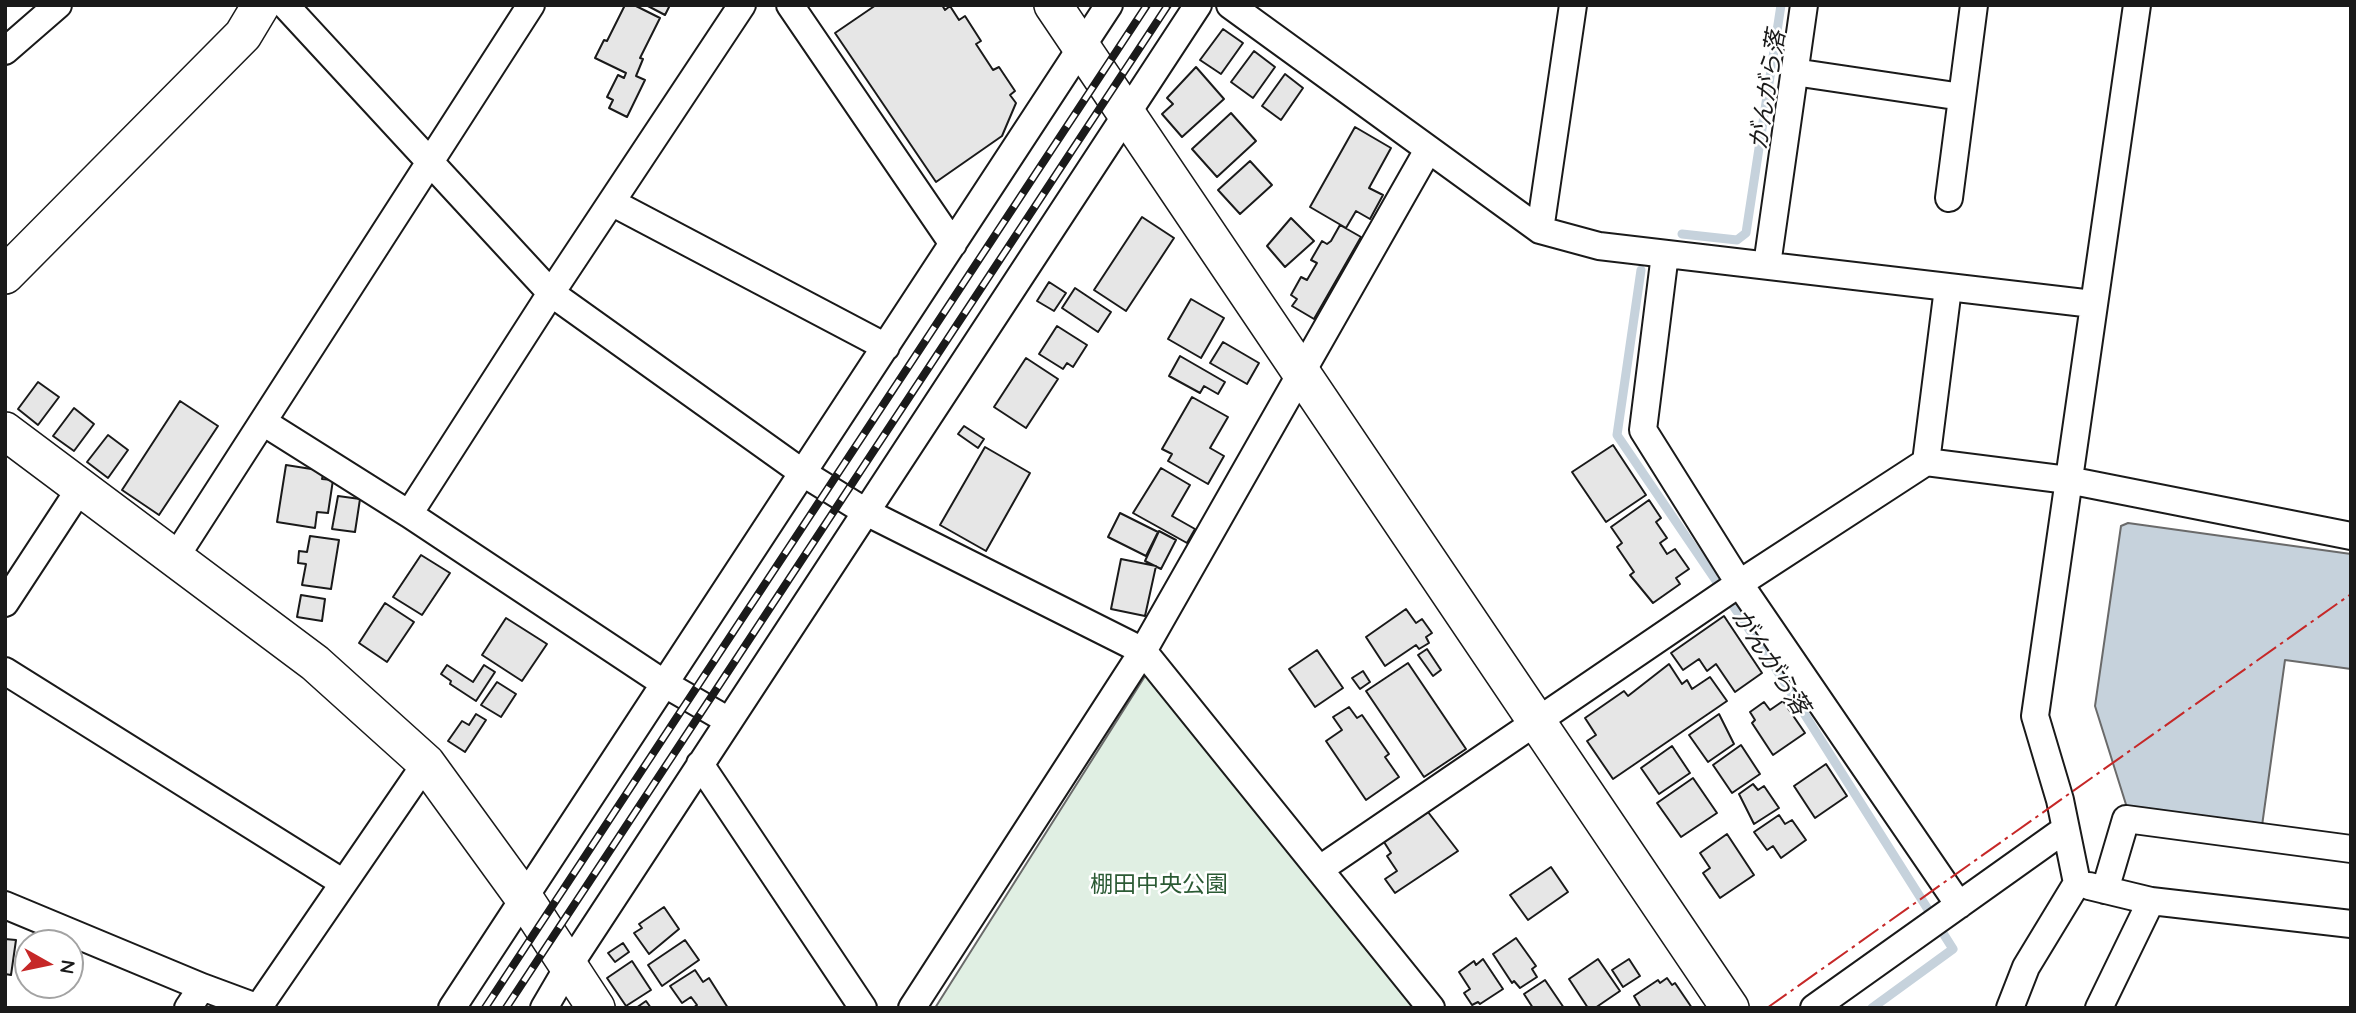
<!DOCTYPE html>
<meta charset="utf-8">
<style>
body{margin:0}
#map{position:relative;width:2356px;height:1013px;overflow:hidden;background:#fff;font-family:Quicksand,sans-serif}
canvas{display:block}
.frame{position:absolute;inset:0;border:7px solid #1a1a1a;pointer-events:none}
.north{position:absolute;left:14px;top:929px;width:70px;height:70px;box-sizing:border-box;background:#fff;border:2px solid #a3a3a3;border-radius:50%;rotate:99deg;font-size:19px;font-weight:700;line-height:28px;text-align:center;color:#1a1a1a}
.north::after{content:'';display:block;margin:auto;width:24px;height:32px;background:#c62828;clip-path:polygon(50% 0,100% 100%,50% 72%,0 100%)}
</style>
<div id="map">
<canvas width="2356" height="1013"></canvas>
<div class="frame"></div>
<div class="north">N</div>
</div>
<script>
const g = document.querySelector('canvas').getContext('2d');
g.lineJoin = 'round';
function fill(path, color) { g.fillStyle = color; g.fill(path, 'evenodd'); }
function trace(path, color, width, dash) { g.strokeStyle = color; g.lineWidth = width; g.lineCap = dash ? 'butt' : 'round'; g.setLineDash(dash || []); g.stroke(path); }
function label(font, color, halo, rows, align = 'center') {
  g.font = font + ' Quicksand,"Noto Sans JP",sans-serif'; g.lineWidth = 5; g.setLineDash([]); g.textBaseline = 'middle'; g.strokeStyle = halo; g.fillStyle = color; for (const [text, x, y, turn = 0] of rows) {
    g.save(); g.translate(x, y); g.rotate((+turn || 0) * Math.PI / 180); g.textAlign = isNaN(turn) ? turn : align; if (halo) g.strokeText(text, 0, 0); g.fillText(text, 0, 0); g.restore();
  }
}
const green = new Path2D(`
 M1147,673L1415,1008H935Z`);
const water = new Path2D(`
 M2128,523L2351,554V669L2285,660L2261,833L2129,814L2095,706L2121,526Z`);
const stream = new Path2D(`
 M1682,234L1737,240L1746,233L1781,5
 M1641,270L1617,435L1776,669L1953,949L1872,1008`);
const building = new Path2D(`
 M625,5H634L660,18L640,58L643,59L636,76L645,80L627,117L609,108L613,100L607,97L618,75L624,78L626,73L595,58L604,40L607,41Z
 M646,5H670L665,15Z
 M876,5H942L945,10L950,6L959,20L965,16L981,41L976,44L993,70L999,67L1015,91L1010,95L1016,103L1002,136L936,182L835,33Z
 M1223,29L1243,43L1221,74L1200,60Z
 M1254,51L1275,67L1253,98L1231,82Z
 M1196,67L1224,99L1182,137L1162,114L1173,104L1167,98Z
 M1285,74L1303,88L1281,120L1262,106Z
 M1231,113L1256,141L1217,177L1192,149Z
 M1355,127L1391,148L1369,188L1383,195L1370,219L1356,211L1346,228L1310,207Z
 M1250,161L1272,185L1240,214L1218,190Z
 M1142,217L1174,238L1126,311L1094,290Z
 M1291,218L1314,241L1285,267L1267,246Z
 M1340,225L1361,237L1314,319L1292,306L1297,299L1291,295L1301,277L1307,280L1317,263L1311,260L1322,241L1327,244L1331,241Z
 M1049,282L1066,293L1054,311L1037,301Z
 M1075,288L1111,312L1098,332L1062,308Z
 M1191,299L1224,318L1201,358L1168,339Z
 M1057,326L1087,345L1073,367L1067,363L1063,369L1039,354Z
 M1223,342L1259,363L1247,384L1210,363Z
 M1180,356L1225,382L1218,394L1204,386L1200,393L1169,376Z
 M1026,358L1058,379L1026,428L994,407Z
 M38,382L59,397L38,425L18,409Z
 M1192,397L1228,417L1210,448L1224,456L1208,484L1168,461L1172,454L1162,449Z
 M180,401L218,426L159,515L122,490Z
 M74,408L94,424L74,451L53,436Z
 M964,426L984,439L978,448L958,434Z
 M108,435L128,450L108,478L87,462Z
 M1613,445L1646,495L1606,522L1572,472Z
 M985,447L1030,473L986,551L940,525Z
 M286,465L324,471L322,479L333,480L328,513L317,512L315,528L277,522Z
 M1161,468L1190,485L1172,516L1195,529L1187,543L1133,513Z
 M338,496L360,499L355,532L332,529Z
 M1649,500L1661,518L1656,522L1667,538L1660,543L1667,554L1675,549L1689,569L1676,578L1680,584L1653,603L1630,575L1634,572L1617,547L1622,543L1611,527Z
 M1120,513L1158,532L1146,556L1108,537Z
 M1159,531L1176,540L1161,569L1145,561Z
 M310,536L339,540L331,589L302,585L306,564L298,563L299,551L307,552Z
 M421,555L450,573L422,615L393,597Z
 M1121,559L1156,566L1145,616L1111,609Z
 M301,595L325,599L322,621L297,617Z
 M385,603L414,622L387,662L359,643Z
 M1406,609L1416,623L1422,619L1432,633L1426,637L1429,643L1419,649L1416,645L1385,666L1366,637Z
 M1724,616L1762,673L1735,692L1716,664L1707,671L1699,659L1683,670L1671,653Z
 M506,618L547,644L522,681L482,655Z
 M1427,649L1441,670L1433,676L1418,655Z
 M1317,650L1343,688L1315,707L1289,669Z
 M1408,663L1466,749L1424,777L1366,691Z
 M1669,664L1682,684L1687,680L1692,689L1710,677L1727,701L1613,779L1587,741L1596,735L1585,718L1624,691L1628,696Z
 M447,665L473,682L484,665L495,672L476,701L450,684L451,681L441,674Z
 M1363,671L1370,682L1360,689L1352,678Z
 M497,682L516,694L501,717L481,705Z
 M1783,701L1805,733L1773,755L1752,723L1755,720L1750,712L1764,702L1770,710Z
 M1349,707L1357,718L1362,715L1389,754L1385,757L1399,777L1366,800L1326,741L1342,730L1333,717Z
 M476,714L486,720L465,752L448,741L462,721L469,725Z
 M1719,714L1734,744L1708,762L1689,735Z
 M1741,745L1760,774L1732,793L1713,765Z
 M1672,746L1690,773L1659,794L1641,768Z
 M1826,764L1847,796L1815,818L1794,786Z
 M1693,778L1717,813L1681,837L1657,803Z
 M1753,784L1758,790L1764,786L1779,808L1754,824L1739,794Z
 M1428,812L1458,851L1395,893L1385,879L1397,871L1387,856L1391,853L1384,842Z
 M1779,815L1785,824L1792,820L1806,840L1781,858L1773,846L1767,850L1754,832Z
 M1727,834L1754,875L1720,898L1703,873L1710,868L1700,853Z
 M1551,867L1568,892L1528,920L1510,895Z
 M664,907L679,929L649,954L634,933L642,928L639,924Z
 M1516,938L1536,966L1532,969L1537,977L1520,988L1514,981L1512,983L1493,954Z
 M5,939L16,940L11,975L5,974Z
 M685,940L699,960L662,986L648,965Z
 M623,943L629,952L615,962L608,953Z
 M1483,959L1503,989L1480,1004L1478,1002L1472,1005L1464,993L1470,989L1459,972L1474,961L1476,965Z
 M1598,959L1620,991L1595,1008H1588L1569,979Z
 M1629,959L1640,976L1623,987L1612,970Z
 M632,961L651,990L626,1006L607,978Z
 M695,970L703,982L709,978L728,1008H693L697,1005L691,997L682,1003L670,986Z
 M1667,978L1672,985L1675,983L1692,1008H1641L1634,996L1658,980L1660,983Z
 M1545,980L1564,1008H1533L1524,994Z
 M646,1001L651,1008H636Z`);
const street = new Path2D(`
 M285,5L551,293L803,473L866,512L1143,651L1431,1008
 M790,5L953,244
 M1230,5L1540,230L1599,246L2093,304
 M5,51L58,5
 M1794,72L1962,97
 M1949,198L1974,5
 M613,203L886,347
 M1540,230L1573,5
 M1665,254L1643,430L1739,583L1959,905
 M1767,265L1804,5
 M263,422L409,514L665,684L729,721
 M1926,462L1948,288
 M409,514L551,293L742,5
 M175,558L531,5
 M5,603L81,487
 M5,671L342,882
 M700,764L863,1008
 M1320,869L1737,585L1926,462L2068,480L2351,536
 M2089,886L2151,901L2351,924
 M2105,890L2126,819L2351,849
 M5,905L202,987L188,1008
 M202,987L256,1007
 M258,1008L426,763
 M452,1008L1109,5
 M544,1008L568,967L1198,5
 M912,1008L1143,651L1428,150
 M1814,1008L2064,830
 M2010,1008L2026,967L2077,883L2060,800L2035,716L2137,5
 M2099,1008L2151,901`);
const secondary = new Path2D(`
 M1053,5L1730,1008
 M5,275L243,35L261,5
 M5,431L315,663L426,763L524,898L596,1008`);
const rail = new Path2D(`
 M485,1008L1147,5
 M506,1008L1168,5`);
const power = new Path2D(`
 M1767,1008L2351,594`);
const parkNames = [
 ["棚田中央公園",1159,885]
];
const waterNames = [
 ["がんがら落",1768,90,-81],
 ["がんがら落",1770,662,57]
];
fill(green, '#e0efe3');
trace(green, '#6a6a6a', 2);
fill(water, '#c6d2dc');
trace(water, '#6a6a6a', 2);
trace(stream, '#c6d2dc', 9);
fill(building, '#e6e6e6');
trace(building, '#1a1a1a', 2);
trace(street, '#1a1a1a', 30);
trace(secondary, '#1a1a1a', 40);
trace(street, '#fff', 26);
trace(secondary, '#fff', 37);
trace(rail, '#1a1a1a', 8);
trace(rail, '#fff', 5, [16]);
trace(power, '#c62828', 2, [24, 5, 3.5, 5]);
label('23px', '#2b5a34', '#fff', parkNames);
label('italic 24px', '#1a1a1a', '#fff', waterNames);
</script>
